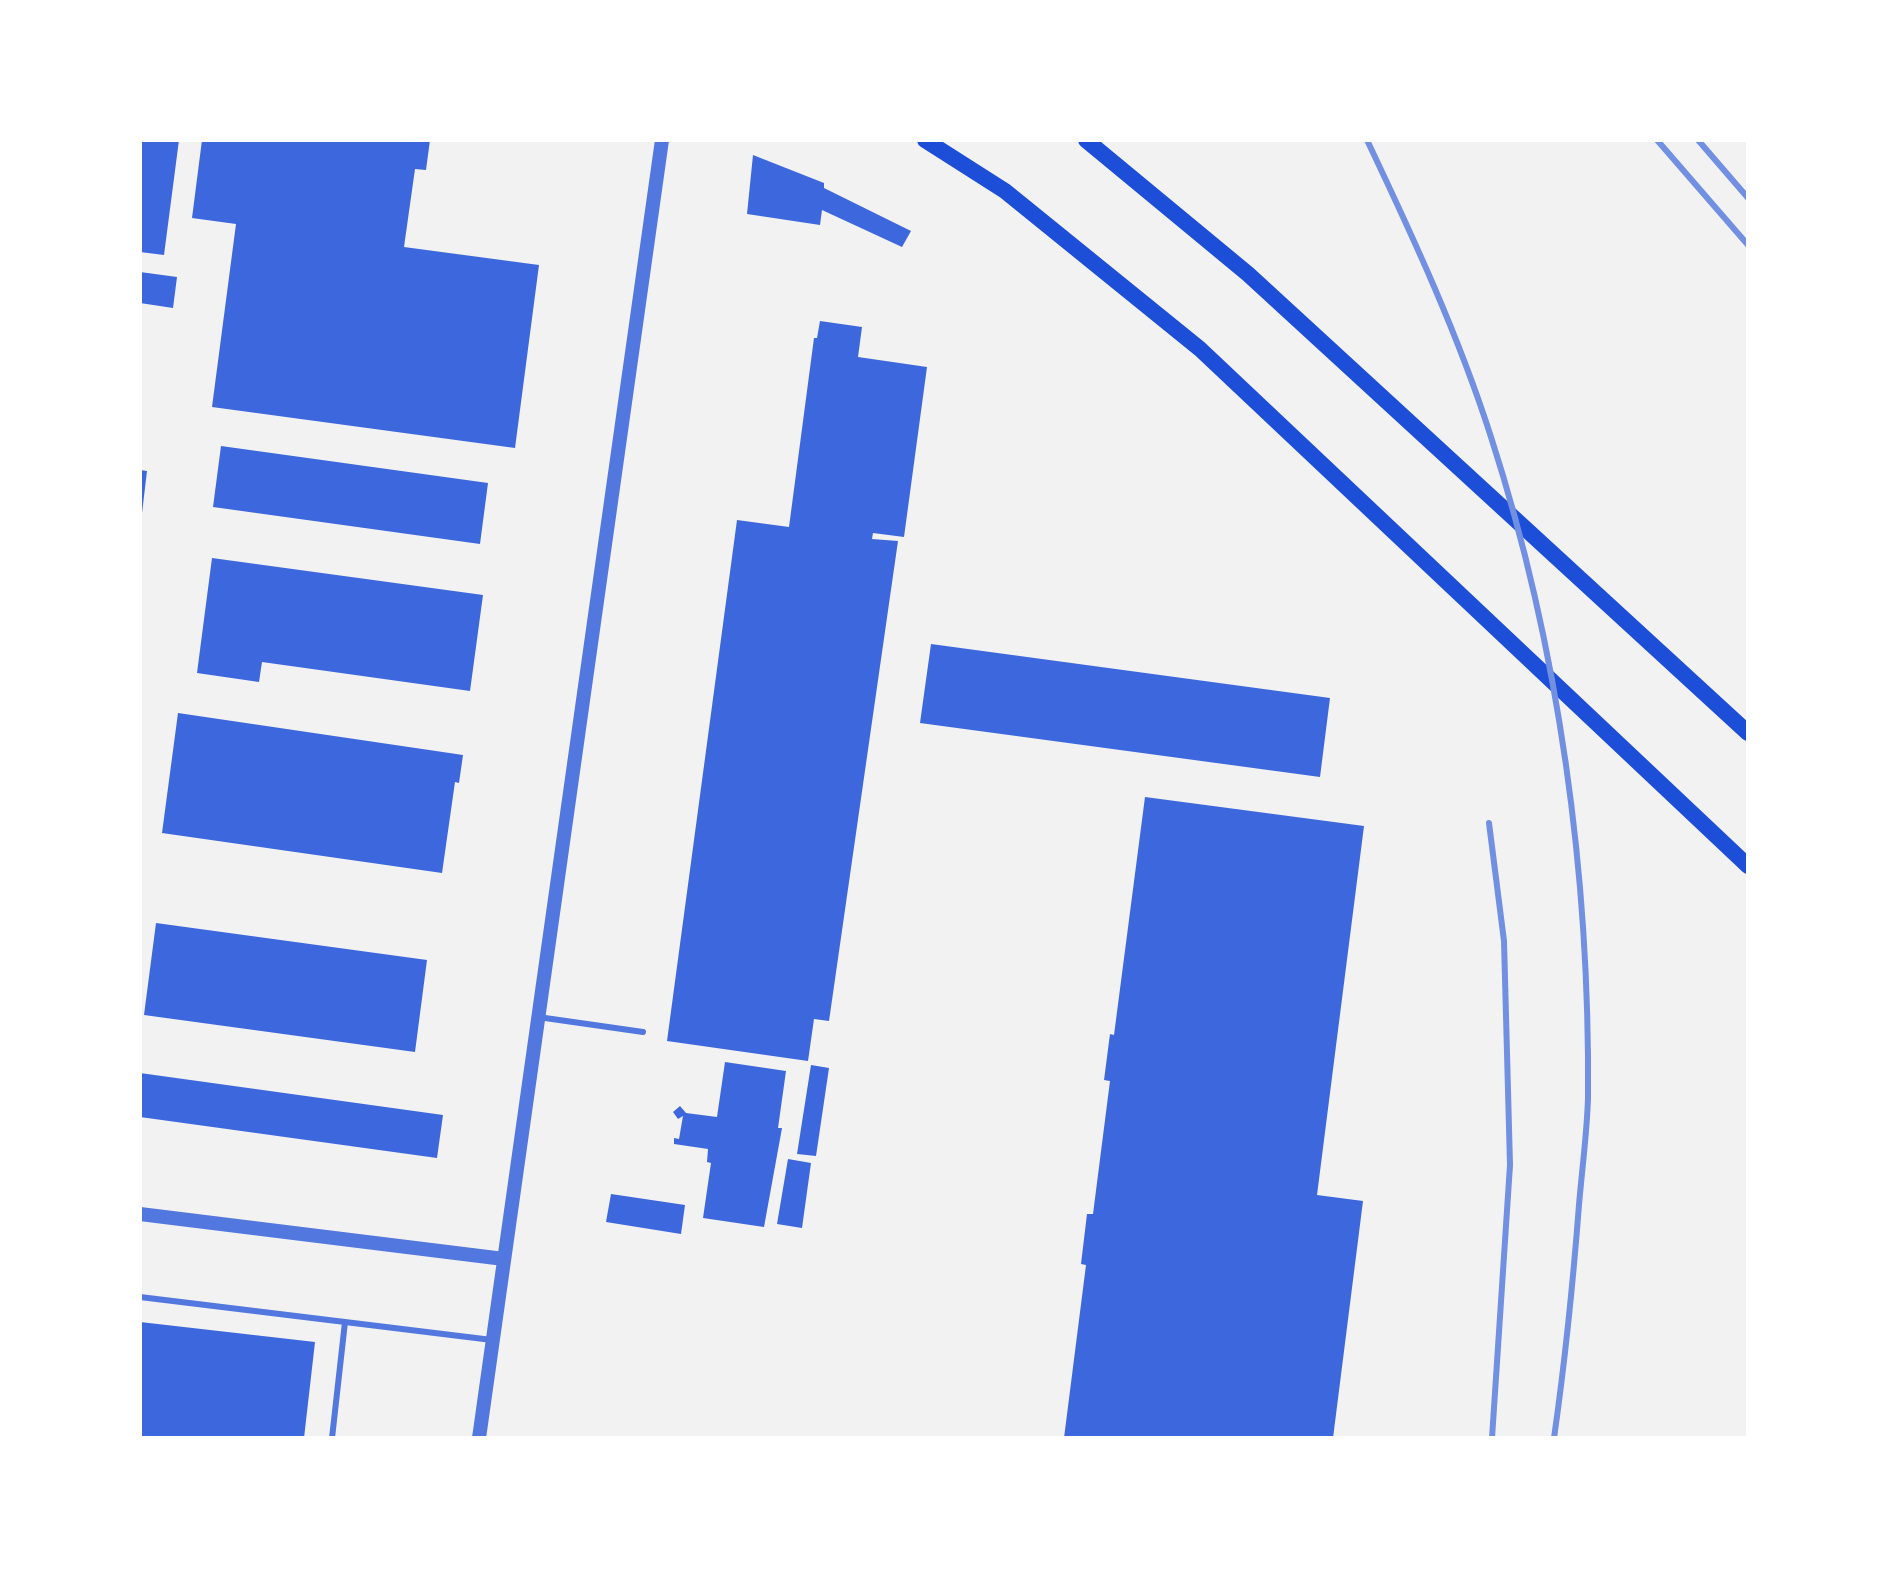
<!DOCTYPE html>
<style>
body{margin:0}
#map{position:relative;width:1888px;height:1578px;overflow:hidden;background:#f2f2f2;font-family:Inter,sans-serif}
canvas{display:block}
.frame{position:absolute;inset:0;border:142px solid #fff;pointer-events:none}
</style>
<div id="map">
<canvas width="1888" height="1578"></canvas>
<div class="frame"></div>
</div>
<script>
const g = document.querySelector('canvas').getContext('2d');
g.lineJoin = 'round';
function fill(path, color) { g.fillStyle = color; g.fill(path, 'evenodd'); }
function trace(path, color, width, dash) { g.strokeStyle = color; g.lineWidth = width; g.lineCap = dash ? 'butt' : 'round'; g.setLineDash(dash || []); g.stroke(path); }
const building = new Path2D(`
 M141,140H179L164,255L140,252Z
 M202,140H430L426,170L415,169L404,247L539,265L515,448L212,407L236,224L192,218Z
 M753,155L824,183V188L911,231L902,247L822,210L820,225L747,214Z
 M140,272L177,277L173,308L140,303Z
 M820,321L862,327L858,357L927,367L904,537L873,533L872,539L898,541L829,1021L814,1019L808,1061L667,1041L737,520L789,527L814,338H817Z
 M221,446L488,483L480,544L213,507Z
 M140,470L147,471L142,513L140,512Z
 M212,558L483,595L470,691L262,662L259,682L197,673Z
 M931,644L1330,698L1320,777L920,723Z
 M178,713L463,755L459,783L455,782L442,873L162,833Z
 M1145,797L1364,826L1317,1195L1363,1201L1333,1438H1064L1086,1265L1081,1264L1087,1214H1093L1110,1081L1104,1080L1110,1034L1114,1035Z
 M156,923L427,960L415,1052L144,1015Z
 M725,1062L786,1071L778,1128H782L764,1227L703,1218L711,1163L707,1162L708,1149L674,1144V1138L679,1139L683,1116L678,1119L673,1112L680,1106L686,1113L717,1117Z
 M811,1065L829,1068L816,1156L797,1154Z
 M140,1073L443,1115L437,1158L140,1117Z
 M788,1159L811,1163L802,1228L777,1224Z
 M611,1194L685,1205L681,1234L606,1222Z
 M140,1322L315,1342L304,1438H140Z`);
const service = new Path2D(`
 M538,1017L643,1032
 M140,1297L345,1322L332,1438
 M345,1322L492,1340`);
const tertiary = new Path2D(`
 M140,1214L504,1259
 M479,1438L662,140`);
const secondary = new Path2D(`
 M925,140L1005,191L1200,349L1748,866
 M1086,140L1248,274L1748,733`);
const rail = new Path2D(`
 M1367,140C1413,237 1458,334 1491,437C1559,648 1590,876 1588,1098C1587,1133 1582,1169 1579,1205C1573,1283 1565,1361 1554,1438
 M1657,140L1748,245
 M1698,140L1748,198
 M1489,823L1504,941L1510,1165L1492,1438`);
fill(building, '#3d67dc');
trace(service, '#5277de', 6);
trace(tertiary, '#5277de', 14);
trace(secondary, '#1d4ed8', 16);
trace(rail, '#7290e2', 6);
</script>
